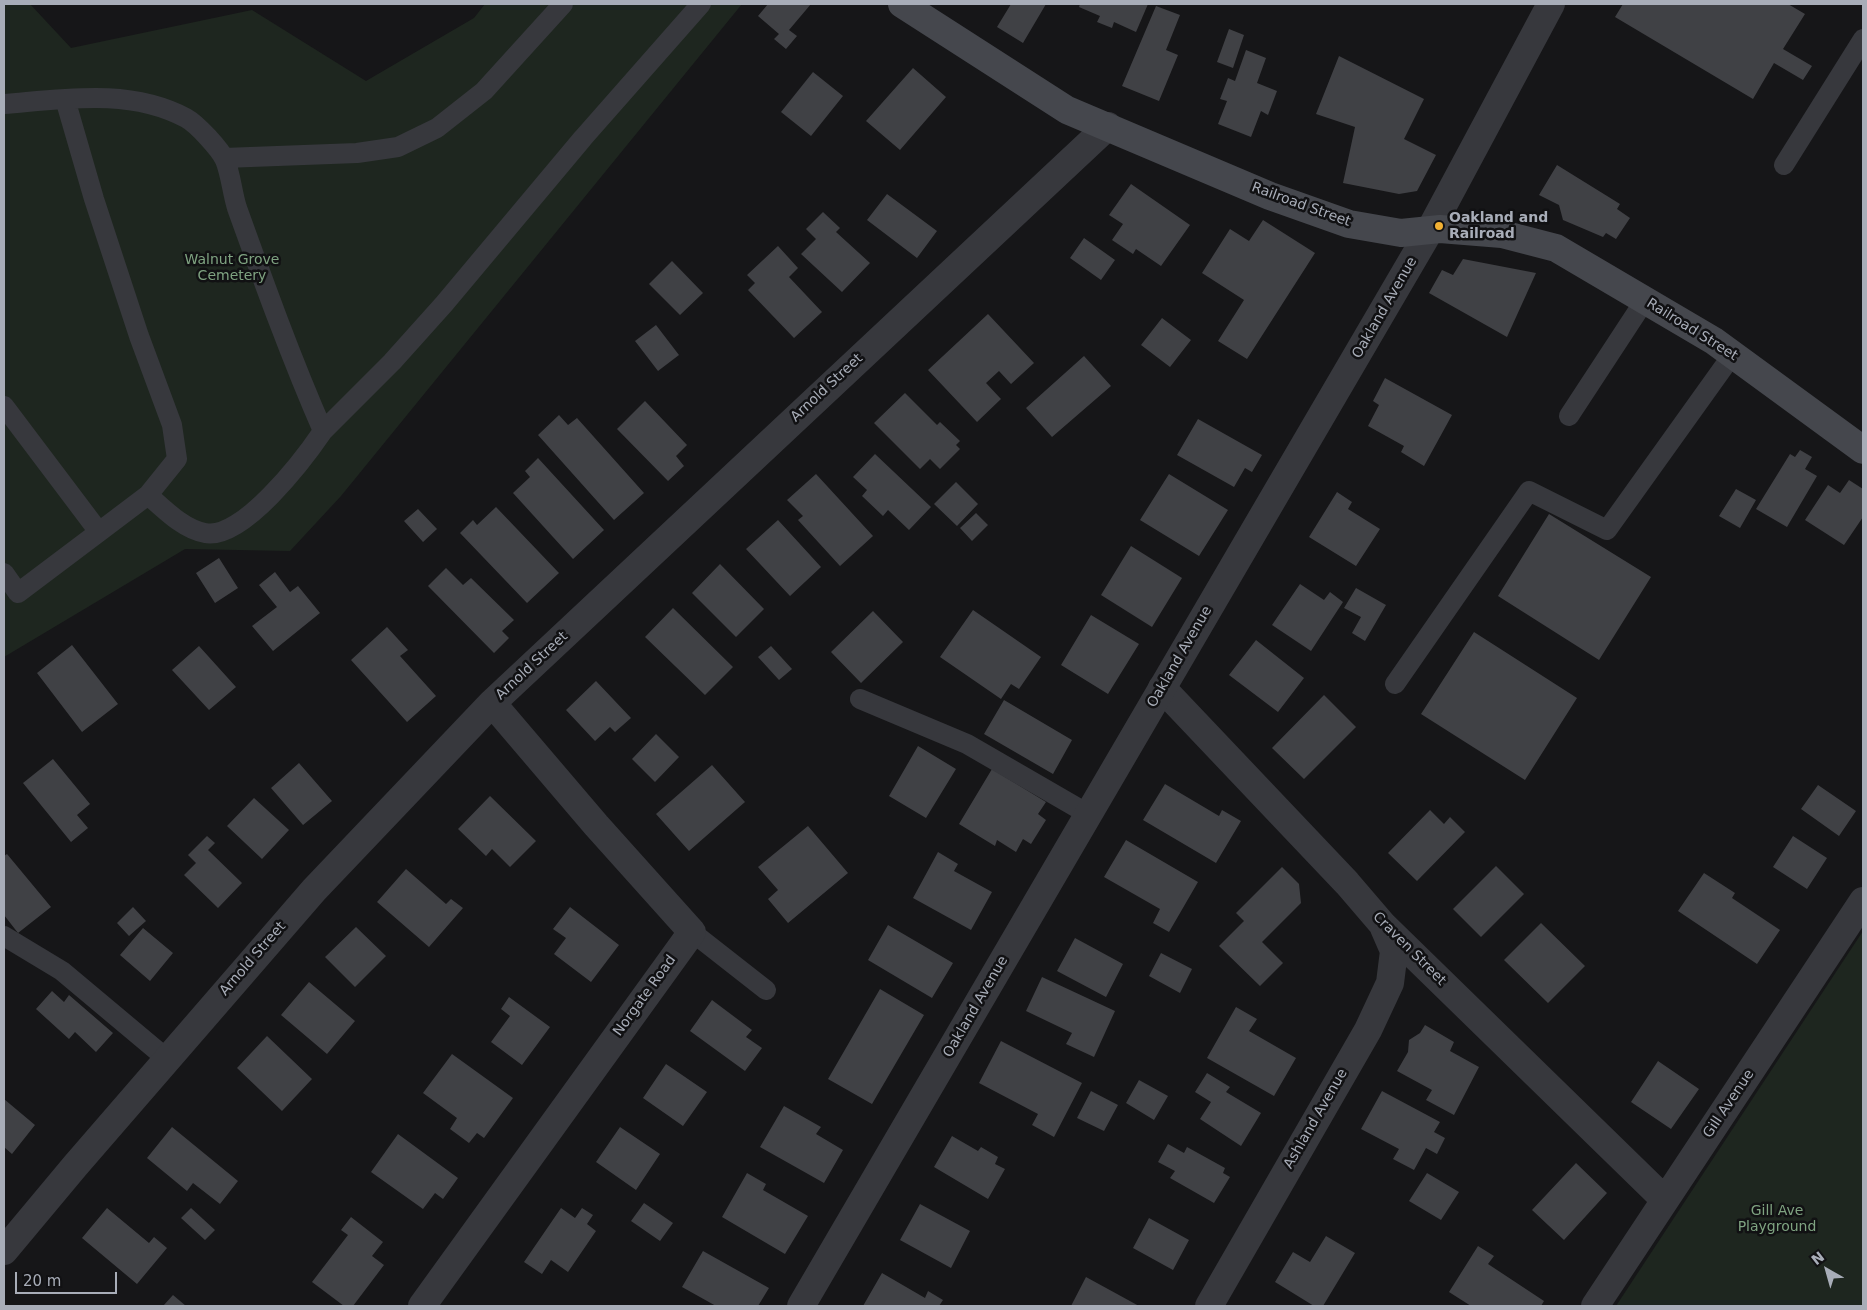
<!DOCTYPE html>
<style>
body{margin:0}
#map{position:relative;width:1867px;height:1310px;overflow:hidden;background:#161618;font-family:"DejaVu Sans",sans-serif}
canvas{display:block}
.frame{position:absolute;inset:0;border:5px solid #a8adb8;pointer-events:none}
.north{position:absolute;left:1802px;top:1245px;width:50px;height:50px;-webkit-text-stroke:4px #111113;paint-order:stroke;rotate:322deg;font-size:14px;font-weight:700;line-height:20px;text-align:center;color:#a8adb8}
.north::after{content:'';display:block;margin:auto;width:18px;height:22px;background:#a8adb8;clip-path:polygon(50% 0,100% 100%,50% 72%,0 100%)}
.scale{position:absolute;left:15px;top:1272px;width:102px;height:22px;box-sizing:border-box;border:2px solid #a8adb8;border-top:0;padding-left:6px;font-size:15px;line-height:18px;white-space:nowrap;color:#a8adb8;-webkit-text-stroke:4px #111113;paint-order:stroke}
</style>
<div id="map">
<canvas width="1867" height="1310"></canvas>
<div class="frame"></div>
<div class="north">N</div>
<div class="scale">20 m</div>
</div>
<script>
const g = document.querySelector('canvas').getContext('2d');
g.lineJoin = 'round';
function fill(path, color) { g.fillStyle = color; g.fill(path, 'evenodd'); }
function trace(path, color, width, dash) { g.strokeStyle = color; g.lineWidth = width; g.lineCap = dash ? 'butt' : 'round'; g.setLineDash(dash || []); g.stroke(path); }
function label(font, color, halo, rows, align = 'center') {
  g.font = font + ' "DejaVu Sans",sans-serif'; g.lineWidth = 5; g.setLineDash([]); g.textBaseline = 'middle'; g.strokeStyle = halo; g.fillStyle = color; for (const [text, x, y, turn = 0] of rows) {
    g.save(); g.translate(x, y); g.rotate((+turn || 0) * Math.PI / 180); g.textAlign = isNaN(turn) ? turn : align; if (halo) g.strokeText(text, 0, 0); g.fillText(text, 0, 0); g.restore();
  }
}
const green = new Path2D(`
 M4,4H30L71,48L252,10L366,81L474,18L485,4H742L341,496L290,551L185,549L4,657Z
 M1863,931V1306H1616Z`);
const building = new Path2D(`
 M768,4H811L789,30L797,36L786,49L774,39L779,34L758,16Z
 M1011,4H1046L1023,43L997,27Z
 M1080,4H1148L1136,32L1114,22L1112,28L1097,22L1100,16L1079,7Z
 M1623,4H1788L1805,14L1783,49L1812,66L1803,80L1774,63L1753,99L1615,17Z
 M1156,6L1180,15L1166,50L1178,55L1159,101L1122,86Z
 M1229,29L1244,35L1233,68L1217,62Z
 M1246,50L1266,58L1257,83L1277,91L1268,115L1261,111L1251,137L1218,124L1227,101L1220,99L1228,78L1235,81Z
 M1339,56L1424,99L1404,139L1436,155L1417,191L1399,194L1343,183L1355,127L1316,114Z
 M913,68L946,97L900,150L866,121Z
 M813,72L843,96L811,136L781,112Z
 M1557,165L1620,204L1617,209L1630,218L1616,239L1606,233L1603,237L1563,220L1559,205L1539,195Z
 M1131,184L1190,225L1161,266L1136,249L1133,254L1112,240L1123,224L1109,215Z
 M887,194L937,231L917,258L867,220Z
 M823,212L840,228L836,232L870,263L842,292L801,254L816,239L806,229Z
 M1263,220L1315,253L1247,359L1218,341L1244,300L1202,273L1230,229L1249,241Z
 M1084,238L1115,260L1101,280L1070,258Z
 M778,246L798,268L789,277L822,312L794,338L748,290L755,283L747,275Z
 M1463,259L1536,273L1507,337L1429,293L1442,270L1453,275Z
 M672,261L703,293L680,315L649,284Z
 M988,314L1034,363L1011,384L999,371L986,383L1001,399L977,422L928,370Z
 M1162,318L1191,340L1170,367L1141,345Z
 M656,325L679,355L658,371L635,341Z
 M1084,356L1111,386L1052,437L1026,408Z
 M1385,378L1452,415L1424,466L1401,452L1404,446L1368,426L1379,405L1373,401Z
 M905,393L937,425L940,422L960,441L956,445L960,449L940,469L930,459L920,469L874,423Z
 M645,401L687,445L676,456L684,466L668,481L617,429Z
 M559,415L568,425L577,418L644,493L614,520L538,435Z
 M1198,419L1262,455L1252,472L1245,468L1234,487L1177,455Z
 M1800,450L1812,457L1805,469L1817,476L1787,527L1756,509L1790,454L1795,457Z
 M875,454L931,507L909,530L888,510L883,516L862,496L867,490L853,477Z
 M538,458L604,530L573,559L513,493L530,477L525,471Z
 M816,474L873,536L840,566L798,520L803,516L787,500Z
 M1169,474L1228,510L1199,556L1140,520Z
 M1849,480L1863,489V517L1844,545L1805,520L1828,485L1840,493Z
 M956,482L978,504L957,526L934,504Z
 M1736,489L1756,500L1740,528L1719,516Z
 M1337,492L1352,502L1348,509L1380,529L1356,566L1309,537Z
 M496,507L559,573L527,603L460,533L473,520L477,525Z
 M418,509L437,529L423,542L404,521Z
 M976,513L988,525L972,541L960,528Z
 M1549,514L1651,577L1599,660L1498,596Z
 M778,520L821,567L790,596L746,549Z
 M1131,546L1182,578L1152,627L1101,595Z
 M219,558L238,588L215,603L196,573Z
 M720,564L764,609L736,637L692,593Z
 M446,568L463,585L471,578L514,620L502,631L509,638L494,653L428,586Z
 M275,572L290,592L298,586L320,613L273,651L252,626L277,607L259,585Z
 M1300,584L1324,600L1330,592L1343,602L1311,651L1272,625Z
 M1356,588L1386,605L1365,641L1352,633L1361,617L1344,608Z
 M673,608L733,667L705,695L645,637Z
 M973,610L1041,657L1019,689L1011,684L1001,699L940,657Z
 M873,611L903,642L861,683L831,652Z
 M1091,615L1139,644L1108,694L1061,665Z
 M387,627L408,650L400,656L436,696L407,722L351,660Z
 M1474,632L1577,698L1525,780L1421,714Z
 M1256,640L1304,678L1278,712L1229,675Z
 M72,645L118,704L82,732L37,673Z
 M199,646L236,687L209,710L172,670Z
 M771,646L792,669L779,680L758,657Z
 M596,681L631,718L615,732L610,727L595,741L566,710Z
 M1324,695L1356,727L1304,779L1272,748Z
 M1004,700L1072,740L1053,774L984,734Z
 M656,734L679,757L655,782L632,759Z
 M918,746L956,769L926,818L889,796Z
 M53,759L90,804L77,815L88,828L71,842L23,783Z
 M299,763L332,801L303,825L271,788Z
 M712,765L745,802L689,851L656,814Z
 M992,769L1046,802L1038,814L1046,820L1031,844L1023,839L1016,852L997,840L995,846L959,824Z
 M1165,784L1219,816L1222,810L1241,821L1216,863L1143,820Z
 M1818,785L1856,811L1839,836L1801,809Z
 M490,796L536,841L510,867L492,849L486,856L458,829Z
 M254,798L289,830L262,859L227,826Z
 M1430,810L1444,824L1450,817L1465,832L1417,881L1388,853Z
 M808,826L848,873L788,923L768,899L778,890L758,867Z
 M207,836L215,843L208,850L242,883L218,908L184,875L196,863L188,855Z
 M1793,836L1827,858L1807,889L1773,867Z
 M1126,840L1198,882L1169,932L1153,923L1160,909L1104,877Z
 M938,852L958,864L954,871L992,892L971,930L913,898Z
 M7,854L51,907L18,933L4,915V856Z
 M1496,866L1524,894L1481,937L1453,909Z
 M1282,867L1299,884L1301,903L1262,942L1283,963L1260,986L1219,946L1244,921L1236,913Z
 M406,869L446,904L451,899L463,908L429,947L377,902Z
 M1704,873L1735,893L1732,898L1780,930L1757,964L1678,911Z
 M133,907L146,921L129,936L117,923Z
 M570,907L619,945L591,982L554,954L566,938L553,929Z
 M1541,923L1585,966L1548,1003L1504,960Z
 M888,925L953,963L932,998L868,960Z
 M356,927L386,956L355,987L325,957Z
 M143,928L173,953L150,981L120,955Z
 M1075,938L1123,964L1106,997L1057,971Z
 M1161,953L1192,969L1180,993L1149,976Z
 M1042,977L1115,1011L1094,1057L1066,1044L1072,1033L1026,1011Z
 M309,982L355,1021L327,1054L281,1015Z
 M880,989L924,1015L872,1104L828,1079Z
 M52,991L64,1002L69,995L113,1033L96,1052L75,1032L69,1039L36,1009Z
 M509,997L550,1027L522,1065L491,1042L510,1016L501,1009Z
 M712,1000L752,1030L746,1037L762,1048L745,1071L690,1031Z
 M1236,1007L1257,1019L1249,1031L1296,1058L1274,1096L1207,1058Z
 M1425,1025L1454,1042L1450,1051L1479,1067L1454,1115L1426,1100L1432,1090L1397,1071L1408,1052L1409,1040L1420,1033Z
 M267,1036L312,1079L282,1111L237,1068Z
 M1001,1041L1082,1083L1054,1137L1032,1125L1038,1114L979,1083Z
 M452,1054L513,1098L484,1138L477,1133L469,1143L450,1129L457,1118L423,1093Z
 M1658,1061L1699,1089L1671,1129L1631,1102Z
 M666,1064L707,1092L683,1126L643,1098Z
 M1207,1073L1230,1087L1226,1092L1261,1113L1241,1146L1200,1119L1211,1102L1195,1092Z
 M1139,1080L1168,1096L1154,1120L1126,1103Z
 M1091,1091L1118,1105L1104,1131L1077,1118Z
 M1382,1091L1440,1122L1434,1132L1445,1138L1437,1154L1426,1148L1414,1170L1393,1159L1399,1149L1361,1129Z
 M4,1099L35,1125L12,1154L4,1147Z
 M784,1106L821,1127L816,1134L843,1150L824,1183L760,1147Z
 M172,1127L238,1181L220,1204L193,1183L187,1191L147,1158Z
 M620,1127L660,1154L636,1190L596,1162Z
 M398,1134L458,1178L443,1199L435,1193L423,1209L371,1172Z
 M952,1136L978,1151L981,1147L998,1157L995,1164L1005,1169L988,1199L934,1167Z
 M1168,1144L1184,1153L1187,1147L1225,1168L1223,1173L1230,1177L1214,1203L1170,1178L1175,1171L1158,1162Z
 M1576,1163L1607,1193L1564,1240L1532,1210Z
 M747,1173L766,1184L763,1190L808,1216L785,1254L722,1217Z
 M1427,1173L1459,1192L1441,1220L1409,1201Z
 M644,1203L673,1223L660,1241L631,1221Z
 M920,1204L970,1231L951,1268L900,1240Z
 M107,1208L149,1243L154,1237L167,1248L137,1284L82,1238Z
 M191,1208L215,1230L205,1240L181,1218Z
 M561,1208L575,1218L582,1208L593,1215L587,1224L596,1231L568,1272L551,1260L542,1274L524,1262Z
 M351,1217L383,1242L372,1256L384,1265L353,1306H344L312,1282L348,1235L341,1230Z
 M1149,1218L1189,1240L1173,1270L1133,1248Z
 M1326,1236L1355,1253L1323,1306H1314L1275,1282L1293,1252L1310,1262Z
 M1478,1246L1494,1256L1488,1264L1544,1301L1541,1306H1471L1449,1292Z
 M703,1251L769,1288L758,1306H716L682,1287Z
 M882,1273L925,1298L928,1291L943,1300L939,1306H863Z
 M1086,1277L1139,1306H1071Z
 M173,1295L186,1306H163Z`);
const service = new Path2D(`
 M65,99L94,199L139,336L172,425L177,459L148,495C164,509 183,529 205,533C242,541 304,459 323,431
 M4,104C65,99 130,88 186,118C197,124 220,149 225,160C231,175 232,192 237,208C264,283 291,358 323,431L392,362L444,304L583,138L701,4
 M224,158L357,153L398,147L437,128L484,91L563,4
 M1784,165L1863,39
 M4,406L99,532L18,593L4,573
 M1569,416L1645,300
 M99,532L148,495
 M1395,684L1529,491L1607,530L1733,354
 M860,699L967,744L1088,814
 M692,932L766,990
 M4,936L62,971L167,1059`);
const minor = new Path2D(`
 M1162,688L1347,883L1383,925L1665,1200
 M4,1251L75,1166L314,890L492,703L1108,126
 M422,1306L692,932L596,825L492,703
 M1209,1306L1368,1030L1390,983L1394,951L1384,928
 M1595,1306L1863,901`);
const tertiary = new Path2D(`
 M801,1306L1430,230L1551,4`);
const secondary = new Path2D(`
 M902,4L1067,110L1270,196L1349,224L1401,233L1440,229L1502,234L1556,248L1714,341L1863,450`);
const markers = [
 [1439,226,5,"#f2b134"]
];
const streetNames = [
 ["Railroad Street",1301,205,20],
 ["Oakland Avenue",1385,308,-60],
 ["Railroad Street",1692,330,32],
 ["Arnold Street",827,388,-43],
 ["Oakland Avenue",1180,657,-60],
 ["Arnold Street",532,666,-43],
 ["Craven Street",1409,949,45],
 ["Arnold Street",253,959,-49],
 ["Norgate Road",645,996,-54],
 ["Oakland Avenue",976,1007,-60],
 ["Gill Avenue",1729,1104,-56],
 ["Ashland Avenue",1316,1119,-60]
];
const poiNames = [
 ["Oakland and",1449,218],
 ["Railroad",1449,234]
];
const parkNames = [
 ["Walnut Grove",232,260],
 ["Cemetery",232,276],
 ["Gill Ave",1777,1211],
 ["Playground",1777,1227]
];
fill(green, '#1e261f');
fill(building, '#404145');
trace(service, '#37383d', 20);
trace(minor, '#37383d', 28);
trace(tertiary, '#37383d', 28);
trace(secondary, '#45474d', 28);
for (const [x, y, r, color] of markers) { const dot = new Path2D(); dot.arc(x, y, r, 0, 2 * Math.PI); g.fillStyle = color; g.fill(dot); trace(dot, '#111113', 2); }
label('14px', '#a8adb8', '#111113', streetNames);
label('bold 14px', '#a8adb8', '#111113', poiNames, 'left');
label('14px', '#7fa381', '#111113', parkNames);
</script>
